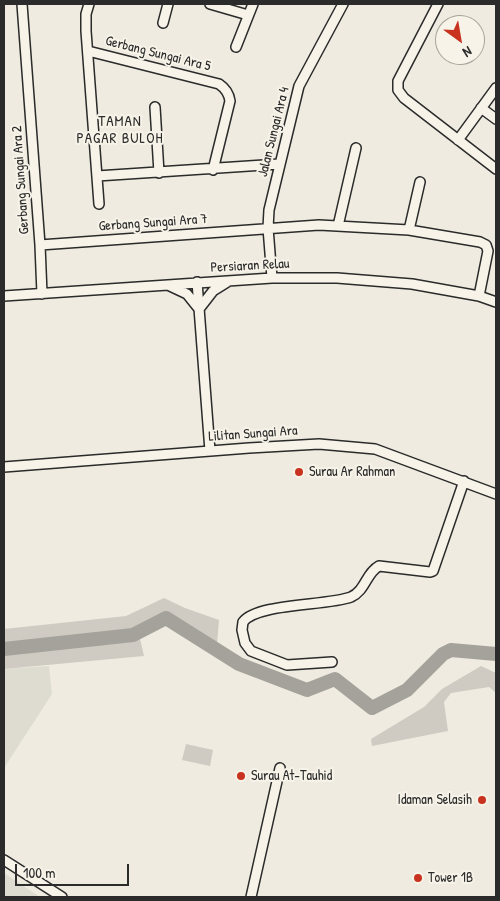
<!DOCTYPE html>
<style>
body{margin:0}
#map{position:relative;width:500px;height:901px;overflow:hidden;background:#efebe0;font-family:"Patrick Hand",sans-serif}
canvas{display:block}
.frame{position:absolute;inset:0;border:5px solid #2b2b2b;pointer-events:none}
.north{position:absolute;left:435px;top:15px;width:50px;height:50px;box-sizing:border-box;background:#f7f3e8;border:1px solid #a5a39c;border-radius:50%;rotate:148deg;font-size:14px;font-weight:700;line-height:20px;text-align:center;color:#2b2b2b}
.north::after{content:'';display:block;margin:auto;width:18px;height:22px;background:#c8321e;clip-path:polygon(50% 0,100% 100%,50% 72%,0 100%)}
.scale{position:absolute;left:15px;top:864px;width:114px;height:22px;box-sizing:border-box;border:2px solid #2b2b2b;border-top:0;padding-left:6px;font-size:15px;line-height:18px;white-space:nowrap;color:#2b2b2b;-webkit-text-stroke:4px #f7f3e8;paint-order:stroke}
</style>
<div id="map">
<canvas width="500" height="901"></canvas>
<div class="frame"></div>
<div class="north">N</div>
<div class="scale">100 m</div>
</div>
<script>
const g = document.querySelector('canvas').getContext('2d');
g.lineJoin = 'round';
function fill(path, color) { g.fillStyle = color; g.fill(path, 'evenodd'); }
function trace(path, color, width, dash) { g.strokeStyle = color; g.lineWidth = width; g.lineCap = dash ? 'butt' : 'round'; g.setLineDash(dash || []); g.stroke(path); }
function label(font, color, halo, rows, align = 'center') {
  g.font = font + ' "Patrick Hand",sans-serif'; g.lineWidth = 4; g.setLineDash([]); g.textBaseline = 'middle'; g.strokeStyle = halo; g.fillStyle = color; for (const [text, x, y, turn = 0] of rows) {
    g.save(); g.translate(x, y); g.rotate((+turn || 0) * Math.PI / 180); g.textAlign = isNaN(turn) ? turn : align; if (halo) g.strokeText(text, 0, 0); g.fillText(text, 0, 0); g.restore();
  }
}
const built = new Path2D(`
 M49,666L52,694L4,768V669Z
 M4,873L40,897H4Z`);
const green = new Path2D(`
 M164,598L185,608L219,620L217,644L166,614L133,631L4,643V629L126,616Z
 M140,639L144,656L4,669V655Z
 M481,666L496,673V693L489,687L451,693L444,702L448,731L372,746L371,739L424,707L442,689Z
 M186,744L213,750L210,766L182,760Z`);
const river = new Path2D(`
 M4,649L133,635L166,618L239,664L307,690L335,679L372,708L407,690L443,654L451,650L496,654`);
const minor = new Path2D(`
 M22,4L40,245L42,294
 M89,4L86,14V31L99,204
 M210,4L248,15
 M438,4L398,81V90L404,98L496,169
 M163,23L168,4
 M236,47L253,4
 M88,51L219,84C225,88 229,94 230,101L213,170
 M155,107L159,173
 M481,108L496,119
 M458,140L496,88
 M97,176L279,164
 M338,226L356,148
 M409,230L420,182
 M40,245L319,225L409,230L480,242L486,245L488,251L479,296
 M272,278L268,228L269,210L299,86L343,4
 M197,282L210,451
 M170,286L187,294L199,309L213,291L229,281
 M4,296L272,278H337L412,284L479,296L496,302
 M4,467L249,448L319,444L375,449L496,494
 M332,662L287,665L251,651L245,643L242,630L243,622C257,603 327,606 351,597C366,590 366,573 379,566L430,572L433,571L464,481
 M4,860L62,897
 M251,897L280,768`);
const markers = [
 [299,472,5,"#c8321e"],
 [241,776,5,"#c8321e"],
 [482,800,5,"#c8321e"],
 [418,878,5,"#c8321e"]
];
const streetNames = [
 ["Gerbang Sungai Ara 5",158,54,14],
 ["Jalan Sungai Ara 4",274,132,-76],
 ["Gerbang Sungai Ara 2",21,180,-94],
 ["Gerbang Sungai Ara 7",153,223,-4],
 ["Persiaran Relau",250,266,-3],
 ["Lilitan Sungai Ara",253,434,-4]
];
const poiNames = [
 ["Surau Ar Rahman",309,472],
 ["Surau At-Tauhid",251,776],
 ["Idaman Selasih",472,800,"right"],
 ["Tower 1B",428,878]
];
const neighbourhoodNames = [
 ["TAMAN",120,122],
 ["PAGAR BULOH",120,139]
];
fill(built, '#dedbd1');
fill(green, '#cfcbc2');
trace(river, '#a4a29a', 14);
trace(minor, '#2b2b2b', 12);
trace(minor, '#f7f3e8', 9);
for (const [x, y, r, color] of markers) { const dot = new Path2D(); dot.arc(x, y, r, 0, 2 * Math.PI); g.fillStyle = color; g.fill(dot); trace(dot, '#f7f3e8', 2); }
label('14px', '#2b2b2b', '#f7f3e8', streetNames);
label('14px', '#2b2b2b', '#f7f3e8', poiNames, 'left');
g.letterSpacing = '1px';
label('15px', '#2b2b2b', '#f7f3e8', neighbourhoodNames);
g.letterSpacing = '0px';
</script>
